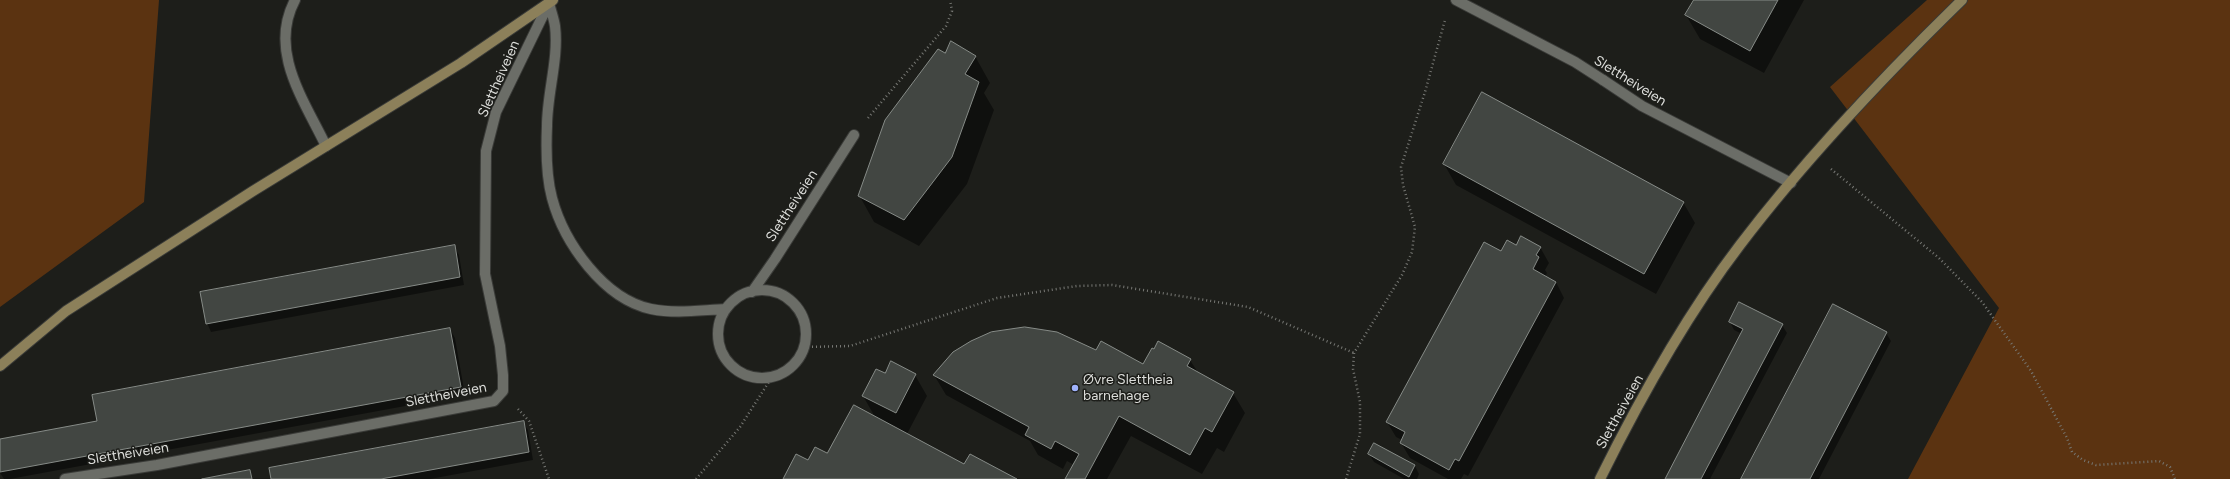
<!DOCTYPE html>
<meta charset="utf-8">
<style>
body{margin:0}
canvas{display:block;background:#1d1e1a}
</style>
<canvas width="2230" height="479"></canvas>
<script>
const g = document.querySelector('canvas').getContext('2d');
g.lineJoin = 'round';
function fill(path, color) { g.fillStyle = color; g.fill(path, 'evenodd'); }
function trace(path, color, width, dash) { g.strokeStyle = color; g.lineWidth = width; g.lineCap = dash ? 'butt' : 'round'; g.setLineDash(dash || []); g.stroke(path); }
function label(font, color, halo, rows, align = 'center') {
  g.font = font + ' Figtree,sans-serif'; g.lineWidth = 3; g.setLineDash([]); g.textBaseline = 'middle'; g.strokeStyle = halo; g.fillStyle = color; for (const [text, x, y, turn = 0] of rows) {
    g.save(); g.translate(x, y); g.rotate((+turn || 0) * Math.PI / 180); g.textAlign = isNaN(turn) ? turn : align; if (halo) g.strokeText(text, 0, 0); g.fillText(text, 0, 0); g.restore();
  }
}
const green = new Path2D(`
 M0,0H159L144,202L0,307Z
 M1927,0H2230V479H1908L1999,308L1830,87Z`);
const shadow = new Path2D(`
 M1695,0H1804L1764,73L1700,39L1686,15Z
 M952,42L975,56L990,83L984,93L994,110L967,184L919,246L874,222L859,195Z
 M1444,164L1683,202L1695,223L1656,294L1456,185Z
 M454,246L459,255L464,285L211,332L207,323Z
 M1517,246L1540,247L1549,263L1545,270L1547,273L1545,277L1556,282L1564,298L1468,476L1464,474L1461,479H1448L1410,458L1401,443L1402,440L1396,437L1387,422L1502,253Z
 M1833,305L1886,333L1891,341L1819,479H1742Z
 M1730,322L1782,325L1787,333L1710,479H1666L1742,334L1734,330Z
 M1025,328L1046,330L1066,336L1096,352L1144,365L1190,360L1199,374L1233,393L1245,413L1224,452L1217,448L1202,474L1131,436L1107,479H1066L1074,465L1067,461L1063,469L1038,455L1030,441L946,395L934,375Z
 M450,329L455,338L465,395L10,479H4L0,473V440L98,422Z
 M885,374L915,375L927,396L907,434L964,465L1015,479H784L808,462L827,454L875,417L863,396Z
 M523,422L528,430L533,460L430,479H272Z
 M1375,444L1415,466L1419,474L1417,479H1404L1374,462L1369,454Z`);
const building = new Path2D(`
 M1694,0H1778L1750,51L1685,15Z
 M951,41L976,56L965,74L979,82L952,157L904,220L858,196L885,120L938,49L945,53Z
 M1482,92L1684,202L1644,274L1443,164Z
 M1521,236L1541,247L1536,255L1539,257L1533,269L1556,282L1459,461L1455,459L1449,470L1400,443L1405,432L1386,422L1484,242L1501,251L1507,240L1516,245Z
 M455,245L460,277L206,324L200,292Z
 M1739,302L1783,324L1701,479H1665L1743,329L1729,322Z
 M1833,304L1887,332L1810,479H1741Z
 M1025,327L1057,332L1096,350L1101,341L1143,364L1152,348L1154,349L1158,341L1191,359L1187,366L1234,392L1212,432L1205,428L1190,455L1119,416L1085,479H1065L1079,454L1055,441L1051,449L1025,435L1029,427L933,375L953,352L971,341L991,332Z
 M450,328L461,387L0,472V439L97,421L92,395Z
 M891,361L916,374L896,413L862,396L876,369L885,373Z
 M854,405L964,464L970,454L1017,479H783L796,454L808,460L815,447L827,453Z
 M524,421L529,452L381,479H271L269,468Z
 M1374,443L1415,465L1409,477L1368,454Z
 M250,470L252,479H202Z`);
const path = new Path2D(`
 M868,118L946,26L952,11L950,0
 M1831,169L1939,258L1982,302L2031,371L2067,438L2072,452L2083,460L2096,465L2159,461L2170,467L2175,479
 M804,347L850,346L997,298L1077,286L1112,285L1248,307L1354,353
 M518,409L529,421L549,479
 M696,479L740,427L772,377
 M1346,479L1360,434V402L1353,369L1354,353L1402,275L1412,252L1415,227L1403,185L1401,167L1425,92L1445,20`);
const lane = new Path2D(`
 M295,0C268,51 304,100 326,146
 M1456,0L1575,62L1603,80
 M549,3C551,11 554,19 555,26C559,59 547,93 547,126C546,149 546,176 552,198C564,243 604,299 651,309C676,314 701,310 726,309
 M718 334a44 44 0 1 1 88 0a44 44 0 1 1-88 0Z
 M752,292L775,259L854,135
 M65,479L157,465L494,401L503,391V375L500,346L485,274L486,151L496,112L549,3`);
const street = new Path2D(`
 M1603,80L1642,106L1791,183`);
const secondary = new Path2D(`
 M0,366L66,311L253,191L461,63L553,0
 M1600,479C1640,398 1685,317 1740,245C1807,157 1883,77 1962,0`);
const markers = [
 [1075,388,4,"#a0b3fd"]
];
const streetNames = [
 ["Slettheiveien",499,79,-66],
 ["Slettheiveien",1630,81,32],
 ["Slettheiveien",792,206,-57],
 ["Slettheiveien",446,395,-11],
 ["Slettheiveien",1620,412,-61],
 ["Slettheiveien",128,454,-9]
];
const poiNames = [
 ["Øvre Slettheia",1083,380],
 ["barnehage",1083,396]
];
fill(green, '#5b3311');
fill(shadow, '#0007');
fill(building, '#424642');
trace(building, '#868b87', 1);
trace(lane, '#3a3b38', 12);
trace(street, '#3a3b38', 12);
trace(secondary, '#3a3b38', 12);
trace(path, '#777874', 2.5, [1, 3]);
trace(lane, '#6b6d67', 10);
trace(street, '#6b6d67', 10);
trace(secondary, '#8c805a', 10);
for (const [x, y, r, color] of markers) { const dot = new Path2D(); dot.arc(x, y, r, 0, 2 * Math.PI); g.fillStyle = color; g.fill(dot); trace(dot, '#1d1e1a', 1.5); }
label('14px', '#dcddda', '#1d1e1a', streetNames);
label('14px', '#dcddda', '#1d1e1a', poiNames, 'left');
</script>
